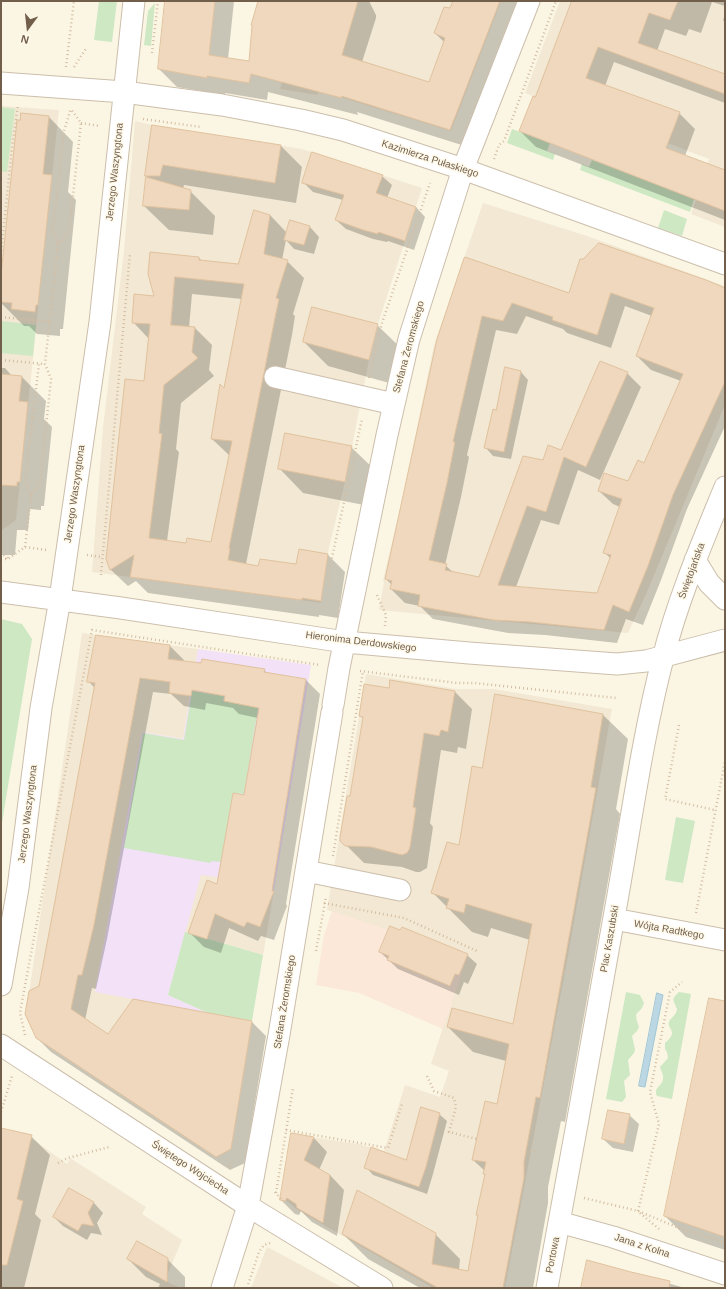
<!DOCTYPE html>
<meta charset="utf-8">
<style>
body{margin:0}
#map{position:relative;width:726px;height:1289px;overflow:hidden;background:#fbf6e4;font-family:Helvetica,sans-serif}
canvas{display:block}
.frame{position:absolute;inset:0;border:2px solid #725f4b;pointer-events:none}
.north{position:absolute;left:8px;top:8px;width:40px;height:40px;-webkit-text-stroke:3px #fef9ea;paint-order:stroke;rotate:195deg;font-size:11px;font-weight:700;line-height:16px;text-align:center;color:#725f4b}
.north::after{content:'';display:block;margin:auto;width:14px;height:18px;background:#725f4b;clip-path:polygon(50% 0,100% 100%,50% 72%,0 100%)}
</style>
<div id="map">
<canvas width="726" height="1289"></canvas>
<div class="frame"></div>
<div class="north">N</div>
</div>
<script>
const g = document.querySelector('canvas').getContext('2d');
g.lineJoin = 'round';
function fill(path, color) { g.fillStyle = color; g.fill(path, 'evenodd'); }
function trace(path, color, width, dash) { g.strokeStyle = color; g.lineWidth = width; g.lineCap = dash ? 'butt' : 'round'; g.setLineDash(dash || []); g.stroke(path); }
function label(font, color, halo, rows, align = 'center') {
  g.font = font + ' Helvetica,sans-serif'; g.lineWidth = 3; g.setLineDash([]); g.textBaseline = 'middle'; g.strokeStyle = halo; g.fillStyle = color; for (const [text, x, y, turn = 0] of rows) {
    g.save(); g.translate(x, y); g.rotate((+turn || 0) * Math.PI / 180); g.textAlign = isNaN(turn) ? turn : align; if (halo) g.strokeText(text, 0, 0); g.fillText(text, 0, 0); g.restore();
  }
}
const residential = new Path2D(`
 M358,1H501L451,131L320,91L317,95L280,89L286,69L346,39Z
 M560,1H725V227L691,214L696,200L694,199L709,159L587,112L585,116L525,93Z
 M1,106L59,110L16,520L1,531Z
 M135,121L152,125L302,149L422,188L378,324L369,360L345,482L328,552L321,603L92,572L103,428L124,250Z
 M483,203L587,236L725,286V405L648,590L628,633L379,610L384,582L383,580L401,505L434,345Z
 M82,633L198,649L183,739L143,732L95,991L252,1021L231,1149L216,1157L36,1038L25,1014L31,980Z
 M366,674L456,689H494L612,709L566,967L505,1288H433L296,1209L281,1196L291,1134L358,1144L384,1151L405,1085L440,1097L449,1071L431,1064L467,954L402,927L400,930L388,931L327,910Z
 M201,874L249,881L274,891L263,955L185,932Z
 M1,1128L32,1135L31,1138L67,1164L70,1158L146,1207L142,1214L182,1240L165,1280L173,1285L182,1288H1Z
 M267,1247L275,1251L343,1288H251Z`);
const commercial = new Path2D(`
 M332,911L388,930L390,926L400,930L402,927L468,954L443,1029L359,993L316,985L324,935Z`);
const education = new Path2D(`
 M198,649L311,665L274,891L249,881L201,875L168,995L208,1013L95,992L142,732L183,739Z`);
const green = new Path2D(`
 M99,1H117L112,42L94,40Z
 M155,3L151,46L144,45L148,11Z
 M1,107L15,109L7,172L1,171Z
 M512,129L550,143L547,151L555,154L553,160L507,143Z
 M592,160L694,199L690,212L580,170L582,164L589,167Z
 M664,210L687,219L682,236L658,228Z
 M1,321L36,325L33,356L1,353Z
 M1,619L22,624L32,639L1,829Z
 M192,691L224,696L223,701L259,702L244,794L233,793L221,862L211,861V863L124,848L143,733L184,740Z
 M676,817L695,821L683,883L665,880Z
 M185,932L263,955L252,1021L208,1013L168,995Z
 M626,992L640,995L644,1003C640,1017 632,1007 639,1027L637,1031L632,1036L635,1049L634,1053L628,1060L630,1075L624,1081L626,1097L622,1102L606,1099Z
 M679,992L691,994L672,1099L657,1096C653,1087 662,1087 663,1079C664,1074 661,1072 660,1067L668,1058L667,1052L665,1049V1043C681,1030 664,1029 670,1020C673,1016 676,1015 677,1009C674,1000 670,1000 679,992Z`);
const water = new Path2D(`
 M657,993L663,995L645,1087L639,1086Z`);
const shadow = new Path2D(`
 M166,1H234L228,59L250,62L259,1H369L376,15V18L362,62L429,84L444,42L435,33L451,9L454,1H524L468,147L357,112L358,115L268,92L267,100L225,93V95L177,87L159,69Z
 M574,1H725V6L712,2L701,33L689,29L686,36L665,29L657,51L725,75V103L614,62L605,86L679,113L695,129L685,156L725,171V220L536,147L520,131L536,98Z
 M725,14V23L723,20Z
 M49,117L73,142L68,192L76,200L63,329H60V336L37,334L29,326H24L1,303V284Z
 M152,126L281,146L302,167L296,203L184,185L183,189L190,191L215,216L213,235L169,230L144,206L147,177L146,175Z
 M382,176L392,185L387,198L416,207L425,217L414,250L388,241L387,242L373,239L346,229L336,220L343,200L313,192L303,182Z
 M270,215L287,233L310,227L319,237L314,254L294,249L286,240L282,260L287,261L304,278L293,314L295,316L292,335L246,564L259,567L297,565L328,555L345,572L338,618L319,615V617L148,593L136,581L128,586L111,570L107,559L145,382L149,339L133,322L156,297L149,274L199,258L203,262L238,265ZM192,294L242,299L225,390L212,439L230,456L212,543L186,544L167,541L179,452L176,449L181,403L214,376L209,370L212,345L195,328H189Z
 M725,288V426L687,509L661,580L643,625L626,619L617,643L545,635L508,633L433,619L420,606L405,603L391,589L392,585L386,579L453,297L569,295ZM625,306L652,316L637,356L651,370L681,381L644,464L629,483L599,491L613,504L620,507L604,552L611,559L598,594L516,587L541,520L559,525L578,470L600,480L641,387L627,373L562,451L544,461L480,578L454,573L445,565L461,497L469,457L467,455L496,330L517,334L526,316L563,329L567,333L611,348Z
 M377,325L402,349L393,384L328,366L304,342Z
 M1,368H5L12,376H21L46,401L44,419L52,427L44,506H41V510L30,509L28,530H17L15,555H1Z
 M521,372L528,380L511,459L493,456L486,448L496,411Z
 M351,447L376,471L369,506L303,493L279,468Z
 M170,646L184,660L183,662L264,670L268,674L306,680L320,694L286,904L287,906L274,940L261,936L258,941L229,928L221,953L204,947L190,933L218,886L245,796L258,718L239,714L233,708L206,703L205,710L184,706L171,694L153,692L107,939L96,989L92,988L85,1020L108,1035L252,1022L266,1036L245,1163L230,1170L51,1052L37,1038L40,986L95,688L88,681Z
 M389,689L455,692L472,709L466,749L458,747L457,753L441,750L430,823L433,827L427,868L420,872H416L402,867L364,863L346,845L351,798L364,719L360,716Z
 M496,696L603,715L628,739L616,809L620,814L565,1122L561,1121L548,1187V1203L533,1288H420L368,1259L343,1234H435L460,1259L459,1270L468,1272L479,1216L477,1215L486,1175L485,1171L473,1160L498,1105L506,1061L473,1052L448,1027L514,1025L530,940L491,928L488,937L472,932L433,893L459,847L483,769Z
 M380,952L467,955L477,964L468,984L464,982L459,995L398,969Z
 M725,1002V1250L686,1237L665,1216Z
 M439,1114L447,1121L433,1174L427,1194L373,1175L366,1167L407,1161Z
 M629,1115L639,1124L633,1152L613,1148L603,1139Z
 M1,1133L31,1136L50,1155L35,1214L41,1220L24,1288H1Z
 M292,1135L314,1138L327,1152L319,1170L330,1175L344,1190L337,1236L312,1222L301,1211L299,1215L295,1214L281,1200Z
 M70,1190L94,1203L103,1213L97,1223L102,1235L91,1233L87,1240L63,1226L54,1217Z
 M128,1259H167L185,1277V1288H158L160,1284L146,1277Z
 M650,1278L685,1288H582Z`);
const building = new Path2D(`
 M165,1H215L209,55L249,61L252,26L251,25L258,1H358L342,55L429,82L445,38L434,33L444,7L450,8L453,1H500L450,130L341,96L342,98L251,74L249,83L207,76V78L158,69Z
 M572,1H678L670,20L649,13L638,43L725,74V94L598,47L586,78L680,112L666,148L725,170V211L519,131L533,96L535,97Z
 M21,113L49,116L43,174L52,175L38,305H36L35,312L11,309L12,303L1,302V275L6,227L17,120H20Z
 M152,125L281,145L275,183L163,165L160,176H145Z
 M312,152L383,175L376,193L416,207L405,241L378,232V234L363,230L335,220L344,195L302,183Z
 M146,177L191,190L189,210L143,206Z
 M254,210L270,215L264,254L288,260L276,298L279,299L275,318L229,548L230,549L228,560L258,566L260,559L296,564L299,549L328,554L321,601L302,598V600L130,577L134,555L110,570L106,559L125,379L144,381L150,324L132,323L134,294L154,296L148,274L150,252L199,257V260L238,264ZM175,277L244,284L224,388L220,384L211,439L232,441L211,542L187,538L186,543L149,538L162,434L159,433L164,385L198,358L192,352L195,327L171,325Z
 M290,220L310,226L304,245L284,240Z
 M599,243L706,280L725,288V382L673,495L648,566L629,612L613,605L604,630L530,622L493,620L418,606L420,595L390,589L392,581L385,579L437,339L464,258L465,257L569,293L580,259H583ZM611,293L654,308L636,356L683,374L644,463L638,460L628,481L604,473L598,491L622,499L603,553L611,555L597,593L498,585L527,506L546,512L564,457L586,467L628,372L600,361L561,450L548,445L543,460L523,456L479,577L445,570L447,564L429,560L447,483L455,442H453L482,316L503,321L512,303L553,317L552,320L597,335Z
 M312,307L378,324L369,360L303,342Z
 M505,367L521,371L504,452L484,448L493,409L496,410Z
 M1,374L22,376L19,401L28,402L20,482H17V486L1,485Z
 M285,433L352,446L345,482L278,469Z
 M96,635L170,645L168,659L201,663L202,659L265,669L264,672L306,679L272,891H274L260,927L247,922L244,927L215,914L207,939L188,933L207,880L217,884L233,793L244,795L259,708L224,701L225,696L192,690L191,696L169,693L170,682L140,678L94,925L82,975H78L71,1009L108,1034L133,999L252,1021L231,1149L216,1157L36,1038L25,1014L29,991L39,986L55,901L95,683L87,682Z
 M390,680L455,691L448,732L441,730L439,736L424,733L413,807L416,808L410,847L409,850L407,853L402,855L371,847L345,846L340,841V837L347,796H350L363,717L359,716L364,684L389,688Z
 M495,694L603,714L591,787L596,788L540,1098L536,1097L524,1162V1178L503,1288H438L342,1234L357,1190L436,1233L432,1264L468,1271L478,1215H476L485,1174H483L486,1162L472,1160L485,1101L497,1104L509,1044L447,1027L452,1008L513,1024L532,924L466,904L464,913L446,908L449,899L431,893L447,842L459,845L472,766L482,768Z
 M390,926L400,930L402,927L468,954L459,975L455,974L450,986L387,960L389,956L379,952Z
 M709,998L725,1001V1237L664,1216Z
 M421,1107L440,1113L426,1167L419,1187L364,1168L371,1147L406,1160Z
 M608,1110L630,1114L624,1144L602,1139Z
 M1,1128L32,1135L17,1199L23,1201L7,1265H1Z
 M291,1133L314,1137L304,1160L330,1175L323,1223L297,1208L296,1204L287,1198L285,1201L280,1200Z
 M69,1188L94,1202L88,1213L94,1226L82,1224L78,1231L53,1217Z
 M137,1241L168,1258L167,1282L127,1259Z
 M587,1260L631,1272L670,1281L669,1288H581Z`);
const path = new Path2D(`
 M152,53L158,1
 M66,67L74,1
 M74,67L87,47
 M143,119L201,127
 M81,123L100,126
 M494,159L499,145L504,141L556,1
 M58,244L69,232L81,123L71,109
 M1,255L12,147L18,105
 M1,317L50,322
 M1,360L45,364
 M369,378L373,358L382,323L430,183
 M31,496L40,483L51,379L45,364L58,244L53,230L64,131L71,108
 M25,547L31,496L25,481L39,364
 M1,552L8,559
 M87,555L102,557
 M1,559H8L25,547L46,550
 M101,575L130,254
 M329,586L328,576L362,419
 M377,595L386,615L385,626
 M360,671L457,683H474L617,698
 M679,725L665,799L715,810
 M333,856L363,671
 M324,903L404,918L479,952
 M696,913L725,761
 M316,951L326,897
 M564,972L572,973
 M25,1035L20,1013L21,1007L92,630L320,665
 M427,1076L434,1091L454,1098L456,1107L449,1132L477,1139
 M1,1112L12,1076
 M286,1130L388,1148L402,1104
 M526,1150L538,1152
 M58,1163L68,1158L109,1147
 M230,1167L233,1160
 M275,1192L283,1201
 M276,1193L293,1088
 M584,1198L638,1211L679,1228L725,1242
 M638,1211L659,1124L650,1092L670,992L682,982
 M640,1213L659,1229
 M392,1267L428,1288
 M247,1288L259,1252L264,1245L270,1243`);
const minor = new Path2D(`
 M1,83L124,92L222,105L301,120L343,130L463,169L725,264
 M275,377L394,404
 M695,560L709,583L725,599
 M1,592L121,608L345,642L469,653L617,664L646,661L725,640
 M333,705L339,668L387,435L409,339L463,169L529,1
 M306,871L400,890
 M614,919L725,940
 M1,985L18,888L41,708L60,599L100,322L134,1
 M1,1045L248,1206L382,1288
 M559,1222L613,1237L725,1274
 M222,1288L248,1206L279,1035L332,712
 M547,1288C571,1161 593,1033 616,906C631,823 642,739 663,658C678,599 702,543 725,487`);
const streetNames = [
 ["Kazimierza Pułaskiego",430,159,18],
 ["Jerzego Waszyngtona",115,172,-84],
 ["Stefana Żeromskiego",409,347,-75],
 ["Jerzego Waszyngtona",75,494,-82],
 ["Świętojańska",692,571,-70],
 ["Hieronima Derdowskiego",361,642,7],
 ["Jerzego Waszyngtona",28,814,-83],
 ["Wójta Radtkego",669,930,10],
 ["Plac Kaszubski",610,939,-80],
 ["Stefana Żeromskiego",285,1002,-81],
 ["Świętego Wojciecha",190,1168,33],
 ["Jana z Kolna",642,1246,18],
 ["Portowa",553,1255,-79]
];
fill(residential, '#f2e8d3');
fill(commercial, '#fbe8d8');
fill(education, '#f2e1f7');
fill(green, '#cde8c3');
fill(water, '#bad7e3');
trace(water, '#a0c5d5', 1);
fill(shadow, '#0003');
fill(building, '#efd8bd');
trace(building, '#e1c29e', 1);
trace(minor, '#ccbeab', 23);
trace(path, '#d4bca0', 2.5, [1, 3]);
trace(minor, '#fff', 21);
label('10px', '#725f4b', '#fef9ea', streetNames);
</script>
